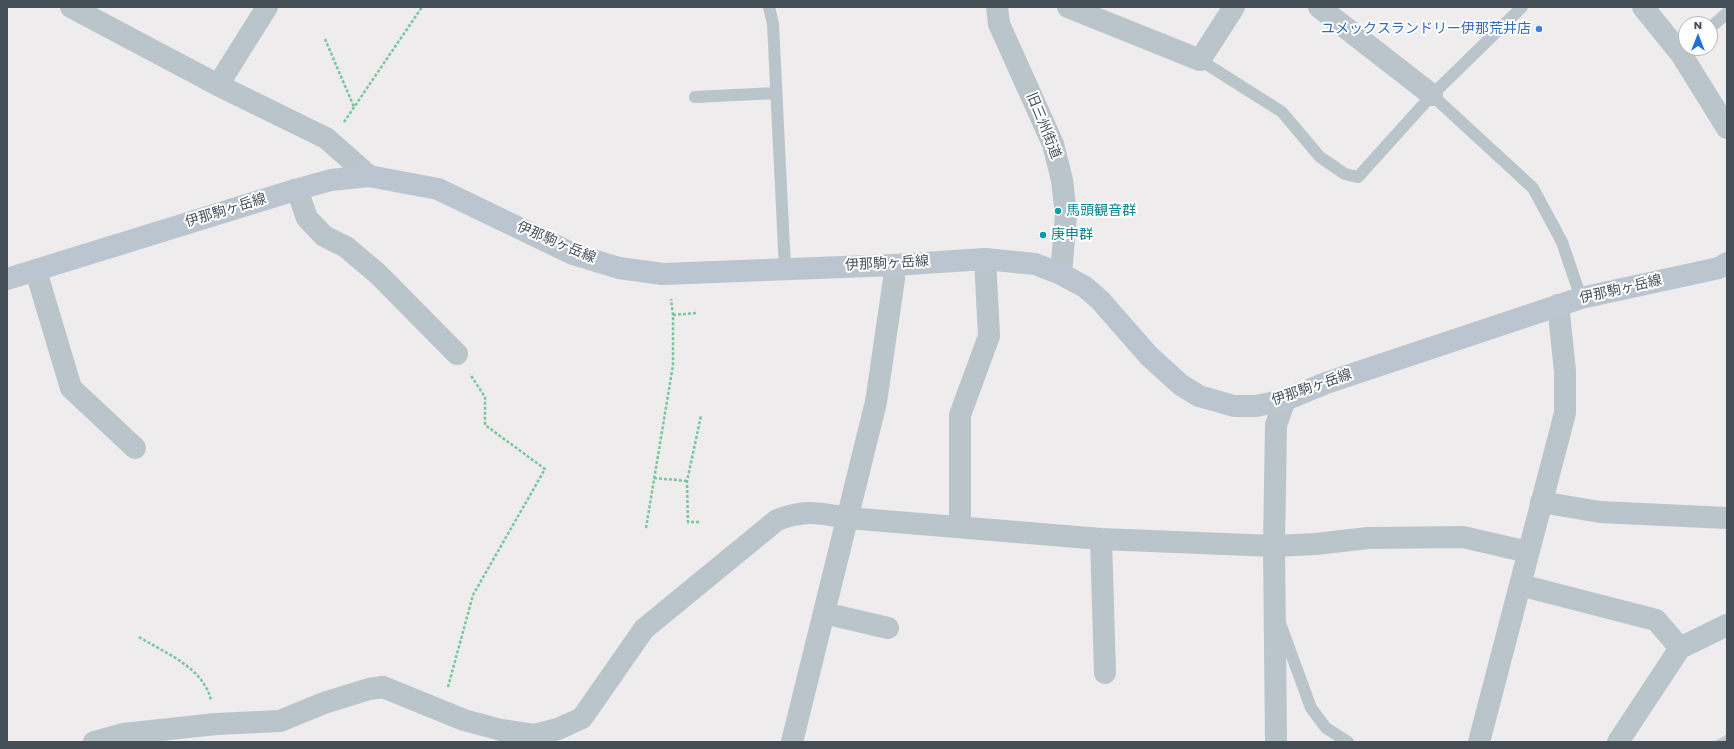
<!DOCTYPE html>
<meta charset="utf-8">
<style>
body{margin:0}
#map{position:relative;width:1734px;height:749px;overflow:hidden;background:#eeecec;font-family:Poppins,sans-serif}
canvas{display:block}
.frame{position:absolute;inset:0;border:8px solid #454f58;pointer-events:none}
.north{position:absolute;left:1678px;top:16px;width:40px;height:40px;box-sizing:border-box;background:#fff;border:1px solid #b5b9bc;border-radius:50%;rotate:0deg;font-size:11px;font-weight:700;line-height:16px;text-align:center;color:#454f58}
.north::after{content:'';display:block;margin:auto;width:14px;height:18px;background:#2173d3;clip-path:polygon(50% 0,100% 100%,50% 72%,0 100%)}
</style>
<div id="map">
<canvas width="1734" height="749"></canvas>
<div class="frame"></div>
<div class="north">N</div>
</div>
<script>
const g = document.querySelector('canvas').getContext('2d');
g.lineJoin = 'round';
function fill(path, color) { g.fillStyle = color; g.fill(path, 'evenodd'); }
function trace(path, color, width, dash) { g.strokeStyle = color; g.lineWidth = width; g.lineCap = dash ? 'butt' : 'round'; g.setLineDash(dash || []); g.stroke(path); }
function label(font, color, halo, rows, align = 'center') {
  g.font = font + ' Poppins,"Noto Sans JP",sans-serif'; g.lineWidth = 4; g.setLineDash([]); g.textBaseline = 'middle'; g.strokeStyle = halo; g.fillStyle = color; for (const [text, x, y, turn = 0] of rows) {
    g.save(); g.translate(x, y); g.rotate((+turn || 0) * Math.PI / 180); g.textAlign = isNaN(turn) ? turn : align; if (halo) g.strokeText(text, 0, 0); g.fillText(text, 0, 0); g.restore();
  }
}
const building = new Path2D(`
 M1727,735V742H1714Z`);
const path = new Path2D(`
 M325,39L354,107
 M344,122L422,7
 M673,315L696,313
 M654,478L687,481
 M699,522H688L687,481L701,416
 M646,528L673,365V315L671,299
 M139,637C165,653 203,667 211,700
 M448,687L473,595L545,469L485,425V397L470,374`);
const service = new Path2D(`
 M769,7L773,24L785,269
 M1710,28L1727,13
 M1200,60L1282,112L1320,157L1345,174L1358,177L1432,95L1522,7
 M1432,95L1533,188L1562,242L1581,298
 M695,97L776,93
 M1280,623L1311,708L1326,728L1348,742`);
const minor = new Path2D(`
 M71,7L218,85L326,138L369,176
 M997,7L999,24L1053,144L1062,180L1066,215L1061,274
 M1068,7L1200,60L1234,7
 M1319,7L1432,95
 M218,85L267,7
 M295,190L301,201L307,218L324,236L346,247L378,274L457,354
 M36,271L71,388L135,448
 M1541,502L1600,512L1727,518
 M960,527V415L989,336L985,259
 M1101,539L1105,673
 M1520,585L1656,620L1680,648
 M824,613L888,628
 M94,742L123,734L216,724L280,721L324,703L369,689L383,687L464,720L501,730L534,735L558,729L582,718L644,629L777,520C806,509 819,513 848,518L1101,539L1274,546L1316,544L1368,538L1463,537L1528,552
 M792,742L876,402L894,279V265
 M1276,742L1274,546L1276,425L1285,400
 M1479,742L1565,413V371L1558,305
 M1618,742L1680,648L1727,625`);
const tertiary = new Path2D(`
 M1643,7L1681,54L1727,128`);
const secondary = new Path2D(`
 M7,279L295,190L331,180L369,176L438,189L573,254L619,268L663,274L894,265L985,259L1035,264L1061,274L1085,287L1100,300L1149,356L1181,385L1199,396L1234,406H1256L1285,400L1326,383L1581,298L1719,268L1727,263`);
const markers = [
 [1539,29,4,"#3f7fe0"],
 [1058,211,4,"#0f9aa8"],
 [1043,235,4,"#0f9aa8"]
];
const shopNames = [
 ["ユメックスランドリー伊那荒井店",1531,29]
];
const streetNames = [
 ["旧三州街道",1043,126,68],
 ["伊那駒ヶ岳線",226,211,-17],
 ["伊那駒ヶ岳線",556,243,23],
 ["伊那駒ヶ岳線",887,264,-3],
 ["伊那駒ヶ岳線",1621,290,-13],
 ["伊那駒ヶ岳線",1312,388,-19]
];
const cultureNames = [
 ["馬頭観音群",1066,211],
 ["庚申群",1051,235]
];
fill(building, '#c6c8ce');
trace(building, '#d0d2d7', 1);
trace(path, '#75c79d', 2.5, [3, 2]);
trace(service, '#bac4cb', 12);
trace(minor, '#bac4cb', 22);
trace(tertiary, '#bac4cb', 22);
trace(secondary, '#bac5cf', 22);
for (const [x, y, r, color] of markers) { const dot = new Path2D(); dot.arc(x, y, r, 0, 2 * Math.PI); g.fillStyle = color; g.fill(dot); trace(dot, '#fff', 1.5); }
label('14px', '#366cbe', '#fff', shopNames, 'right');
label('14px', '#454f58', '#fff', streetNames);
label('14px', '#0d838f', '#fff', cultureNames, 'left');
</script>
